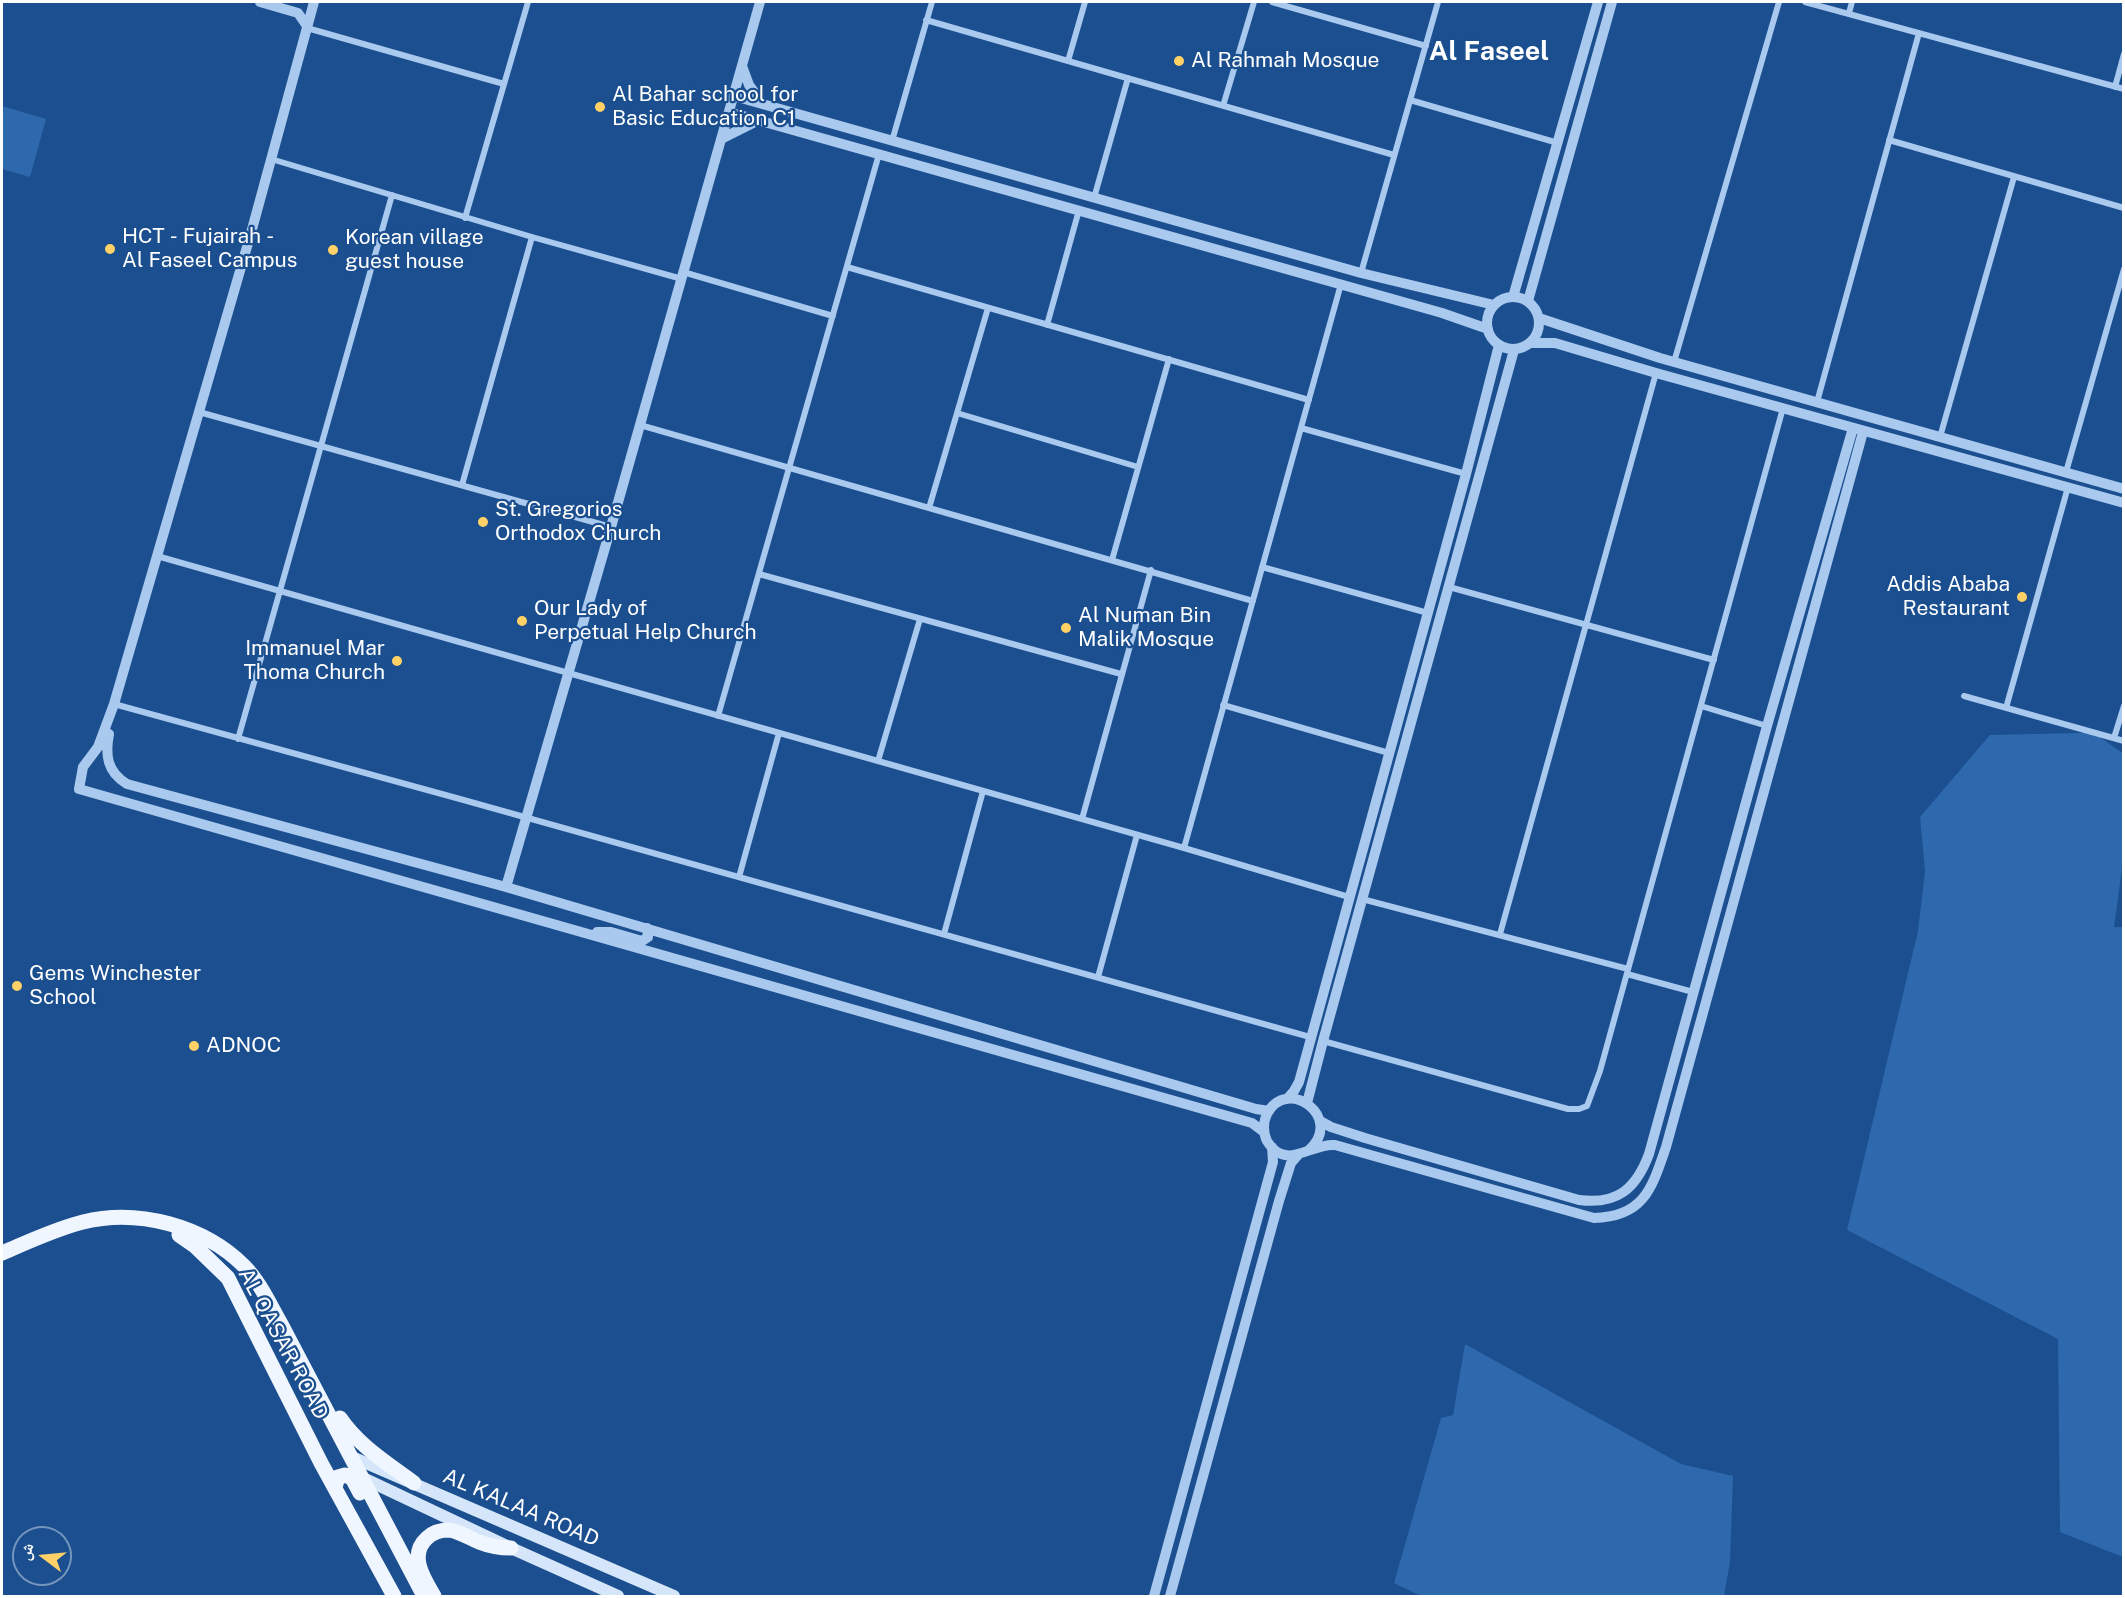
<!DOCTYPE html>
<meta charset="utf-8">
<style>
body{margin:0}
#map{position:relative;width:2125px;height:1598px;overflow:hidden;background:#1b4f8f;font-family:"Public Sans","Noto Naskh Arabic",sans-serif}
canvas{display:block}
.frame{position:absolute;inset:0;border:3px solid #fff;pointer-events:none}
.north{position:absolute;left:12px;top:1526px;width:60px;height:60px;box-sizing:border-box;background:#1b4f8f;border:2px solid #7695bc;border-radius:50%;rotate:286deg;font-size:16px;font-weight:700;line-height:24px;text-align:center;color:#fff}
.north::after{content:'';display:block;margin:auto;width:21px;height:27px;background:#ffd166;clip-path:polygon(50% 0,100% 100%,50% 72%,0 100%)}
</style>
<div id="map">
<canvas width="2125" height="1598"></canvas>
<div class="frame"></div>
<div class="north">ش</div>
</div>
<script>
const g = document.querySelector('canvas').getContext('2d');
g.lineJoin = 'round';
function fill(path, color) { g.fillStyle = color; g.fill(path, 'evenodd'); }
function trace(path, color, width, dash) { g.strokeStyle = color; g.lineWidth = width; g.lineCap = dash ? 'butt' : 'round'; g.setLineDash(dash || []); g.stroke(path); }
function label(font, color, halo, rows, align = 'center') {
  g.font = font + ' "Public Sans",sans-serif'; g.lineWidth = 4.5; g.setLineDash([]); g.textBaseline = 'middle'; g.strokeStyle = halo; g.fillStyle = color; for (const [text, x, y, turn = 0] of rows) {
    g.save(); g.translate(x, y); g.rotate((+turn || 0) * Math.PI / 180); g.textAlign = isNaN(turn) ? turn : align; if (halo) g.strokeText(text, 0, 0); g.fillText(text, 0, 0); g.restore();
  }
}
const green = new Path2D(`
 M2,106L46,119L30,177L2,169Z
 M2091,731L2124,754V854L2114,927H2124L2123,1557L2060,1532L2058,1339L1847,1230L1918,931L1925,871L1920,817L1990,735L2079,733Z
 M1465,1344L1681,1464L1733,1476L1730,1562L1724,1596H1421L1394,1583L1441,1418L1453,1415Z`);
const minor = new Path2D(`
 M1272,2L1426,46
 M1805,2L2124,89
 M1849,13L1852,2
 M926,20L1394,155
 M307,28L504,84
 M1068,61L1085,2
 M2115,87L2124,54
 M1410,100L1558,143
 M1223,106L1254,2
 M1889,140L2124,208
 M892,141L932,2
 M271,159L532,237L682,279
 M1094,198L1128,78
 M465,218L528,2
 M847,267L1309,400
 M683,272L833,316
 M1361,273L1438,2
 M1047,325L1079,210
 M1674,362L1779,2
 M1817,402L1919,33
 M199,412L611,527
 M957,413L1138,467
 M640,425L1253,601
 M1301,428L1466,474
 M1940,437L2014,177
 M2066,472L2124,269
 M462,485L532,237
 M929,508L988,308
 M157,556L1184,848L1349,897
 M1112,560L1169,359
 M1262,567L1428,613
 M759,574L1121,674
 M1449,587L1714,660
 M1964,696L2124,741
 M114,704L460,799L1310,1037
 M1223,705L1389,753
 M1701,706L1767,726
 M2006,708L2068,487
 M718,716L879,154
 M2114,738L2124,706
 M238,739L392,195
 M878,761L920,619
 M1082,819L1151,570
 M1184,848L1341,284
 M739,877L779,733
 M1362,899L1628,969
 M944,934L983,791
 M1500,934L1656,373
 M1627,974L1693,992
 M1098,977L1137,835
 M1323,1041L1568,1109H1579L1587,1106L1600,1071L1783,408`);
const tertiary = new Path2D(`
 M260,2L298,13L307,26
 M314,2L251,233L114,704L98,747L83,767L79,789L1252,1123L1264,1132
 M742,66L749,85L763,104
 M734,96L1361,273L1494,305
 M729,112L1357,289L1442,313L1488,329
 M721,139L759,120
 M1487 323a26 26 0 1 1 52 0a26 26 0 1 1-52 0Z
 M1513,297L1598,2
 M1528,301L1612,2
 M1539,318L1660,358L2124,489
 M1532,343H1555L1656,373L2124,503
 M109,734C105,755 107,772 127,784L506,887L1256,1109L1269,1111
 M506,887L611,527L760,2
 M597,932H611L642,941L648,937L647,928
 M1287,1099L1294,1091L1299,1082L1466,474L1499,345
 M1307,1103L1323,1041L1514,350
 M1320,1121L1331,1127L1365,1138L1579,1200C1617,1205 1636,1189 1649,1154L1767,726L1853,428
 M1309,1150C1345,1118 1287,1075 1267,1114C1263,1122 1263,1133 1267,1141C1286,1172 1310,1143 1335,1145L1594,1218C1644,1217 1652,1188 1666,1147L1863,432
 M1154,1596L1273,1162L1272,1147
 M1170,1596L1279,1201L1291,1163L1298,1155`);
const secondary = new Path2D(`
 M352,1457L674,1596
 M363,1478L511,1548L618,1596`);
const primary = new Path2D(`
 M179,1235L195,1246L228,1278L321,1463L394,1596
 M2,1253C28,1242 55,1229 83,1222C138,1208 204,1226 244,1266C260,1282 270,1305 281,1324L424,1596
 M340,1418C359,1446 387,1463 414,1483
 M335,1487L338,1477L345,1475L352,1478L360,1493
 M434,1596C424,1579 408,1555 427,1538C433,1532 441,1530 449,1530C459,1531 469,1538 479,1542C489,1546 500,1548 511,1548`);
const markers = [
 [1179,61,6,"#ffd166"],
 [600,107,6,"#ffd166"],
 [110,249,6,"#ffd166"],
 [333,250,6,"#ffd166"],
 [483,522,6,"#ffd166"],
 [2022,597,6,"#ffd166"],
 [522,621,6,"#ffd166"],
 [1066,628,6,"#ffd166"],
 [397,661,6,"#ffd166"],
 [17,986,6,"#ffd166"],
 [194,1046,6,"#ffd166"]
];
const poiNames = [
 ["Al Rahmah Mosque",1191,61],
 ["Al Bahar school for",612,95],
 ["Basic Education C1",612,119],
 ["HCT - Fujairah -",122,237],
 ["Al Faseel Campus",122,261],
 ["Korean village",345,238],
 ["guest house",345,262],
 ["St. Gregorios",495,510],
 ["Orthodox Church",495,534],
 ["Addis Ababa",2010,585,"right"],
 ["Restaurant",2010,609,"right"],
 ["Our Lady of",534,609],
 ["Perpetual Help Church",534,633],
 ["Al Numan Bin",1078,616],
 ["Malik Mosque",1078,640],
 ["Immanuel Mar",385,649,"right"],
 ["Thoma Church",385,673,"right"],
 ["Gems Winchester",29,974],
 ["School",29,998],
 ["ADNOC",206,1046]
];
const streetNames = [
 ["AL QASAR ROAD",283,1344,62],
 ["AL KALAA ROAD",521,1508,23]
];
const districtNames = [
 ["Al Faseel",1489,52]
];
fill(green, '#2e69ad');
trace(minor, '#a9c9ee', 6);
trace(tertiary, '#a9c9ee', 10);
trace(secondary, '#d6e6fa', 12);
trace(primary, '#f0f6ff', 15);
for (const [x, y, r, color] of markers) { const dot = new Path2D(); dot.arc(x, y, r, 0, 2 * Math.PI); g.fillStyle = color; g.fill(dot); trace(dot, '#1b4f8f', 2); }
label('21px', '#fff', '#1b4f8f', poiNames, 'left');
label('21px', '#fff', '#1b4f8f', streetNames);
label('bold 27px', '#fff', '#1b4f8f', districtNames);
</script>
